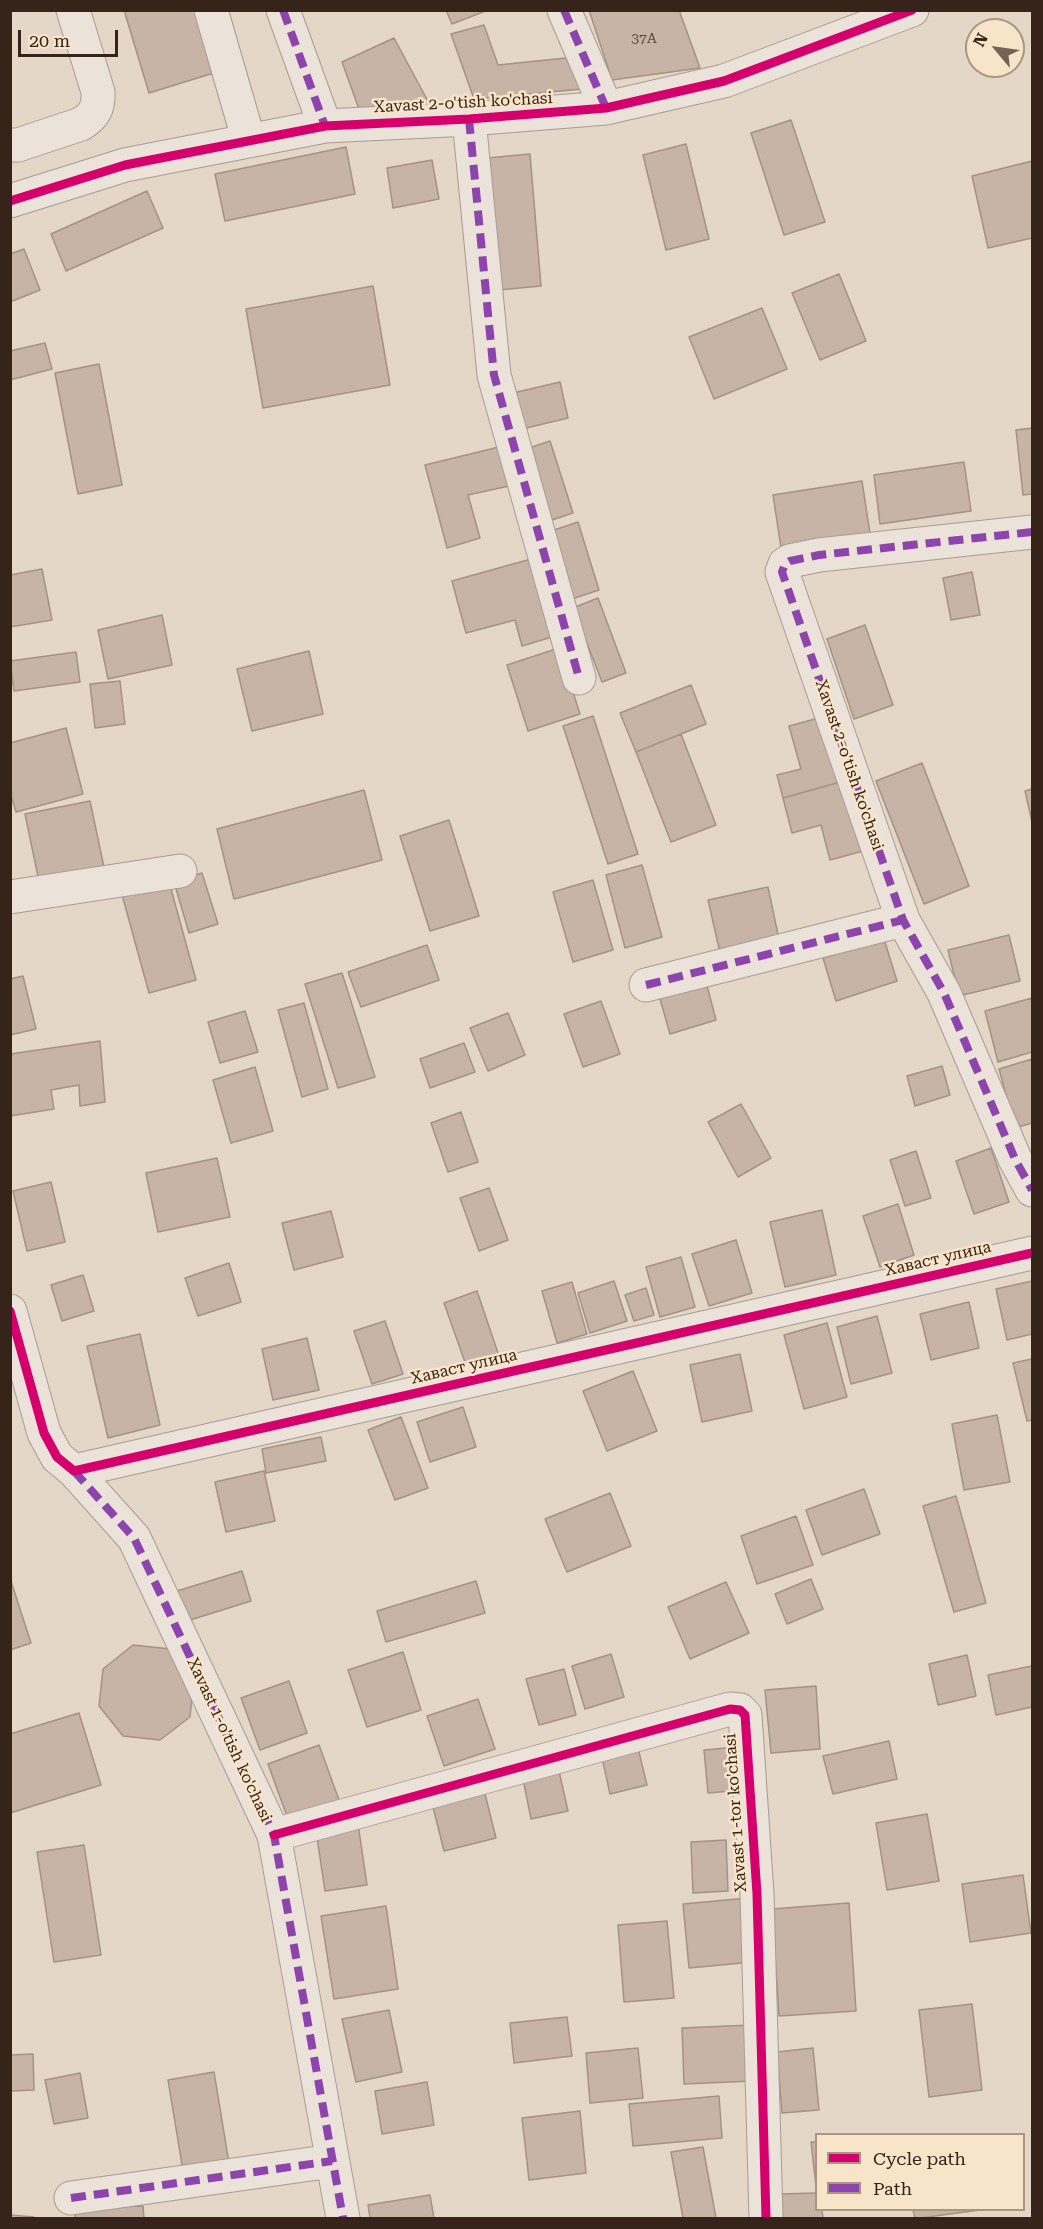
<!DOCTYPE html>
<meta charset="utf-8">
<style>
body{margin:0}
#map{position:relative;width:1043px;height:2229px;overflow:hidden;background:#e4d7c7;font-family:"Roboto Serif",serif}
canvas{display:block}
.frame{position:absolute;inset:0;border:12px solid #362319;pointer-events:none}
.legend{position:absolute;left:815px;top:2133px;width:210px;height:78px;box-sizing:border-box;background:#f8e4c9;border:2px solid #aa9783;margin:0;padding:8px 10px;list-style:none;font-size:18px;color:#362319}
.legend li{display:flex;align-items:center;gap:12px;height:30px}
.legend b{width:30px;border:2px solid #aa9783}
.north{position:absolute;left:965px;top:18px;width:60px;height:60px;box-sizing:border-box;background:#f8e4c9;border:2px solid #aa9783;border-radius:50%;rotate:299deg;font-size:16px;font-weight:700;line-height:24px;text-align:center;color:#362319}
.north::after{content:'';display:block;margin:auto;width:21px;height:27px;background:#736256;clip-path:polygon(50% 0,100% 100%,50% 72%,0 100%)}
.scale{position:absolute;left:18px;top:30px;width:100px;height:27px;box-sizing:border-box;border:3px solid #362319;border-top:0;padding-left:8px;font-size:18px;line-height:21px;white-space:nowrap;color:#362319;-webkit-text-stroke:4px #f8e4c9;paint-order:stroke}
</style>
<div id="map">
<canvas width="1043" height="2229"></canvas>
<div class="frame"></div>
<ul class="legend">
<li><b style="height:8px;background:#d6006c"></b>Cycle path</li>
<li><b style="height:8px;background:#8e44ad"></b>Path</li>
</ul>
<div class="north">N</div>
<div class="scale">20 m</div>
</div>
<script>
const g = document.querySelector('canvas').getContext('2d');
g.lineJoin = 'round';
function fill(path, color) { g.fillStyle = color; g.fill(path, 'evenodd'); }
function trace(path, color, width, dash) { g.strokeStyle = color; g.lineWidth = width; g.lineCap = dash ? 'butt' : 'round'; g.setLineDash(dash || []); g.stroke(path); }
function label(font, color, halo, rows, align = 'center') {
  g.font = font + ' "Roboto Serif",serif'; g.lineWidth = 5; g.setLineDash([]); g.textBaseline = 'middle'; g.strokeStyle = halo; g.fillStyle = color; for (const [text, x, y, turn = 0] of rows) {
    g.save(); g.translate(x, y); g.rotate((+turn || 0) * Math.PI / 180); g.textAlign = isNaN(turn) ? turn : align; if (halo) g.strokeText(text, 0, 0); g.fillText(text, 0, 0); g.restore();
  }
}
const building = new Path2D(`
 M124,10H198L217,72L149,93Z
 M446,10H488L452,24Z
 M589,10H679L700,68L612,80Z
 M484,25L498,65L566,58L582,89L474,99L451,34Z
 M394,38L430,105L359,109L342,62Z
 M791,120L825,222L784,235L751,133Z
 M686,144L709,239L666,250L643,155Z
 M346,147L355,194L225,221L215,174Z
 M530,154L541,286L498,290L487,158Z
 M432,160L439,199L393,208L387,168Z
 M1032,161V238L988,248L972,176Z
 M147,191L163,228L66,271L51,234Z
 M24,249L40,290L10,302V254Z
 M839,274L866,341L820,360L792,293Z
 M373,286L390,385L263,408L246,309Z
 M762,308L787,369L714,399L689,337Z
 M45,343L52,369L10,380V351Z
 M99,364L122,485L78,494L55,373Z
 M560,382L568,418L522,429L513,393Z
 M1032,428V494L1023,495L1016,430Z
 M550,441L573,513L546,522L523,450Z
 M499,447L509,486L468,495L480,538L447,548L425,465Z
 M964,462L971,511L880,524L874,475Z
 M862,481L870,533L781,548L773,495Z
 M578,522L599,590L569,600L548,532Z
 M531,559L552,637L522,646L515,620L466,633L452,581Z
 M42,569L52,620L10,627V575Z
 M972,572L980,615L951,620L943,578Z
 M598,598L626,673L602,682L573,608Z
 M162,615L172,665L108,679L98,630Z
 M865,625L893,705L854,719L827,639Z
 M559,648L580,714L528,731L507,665Z
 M309,651L323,714L252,731L237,669Z
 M76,652L80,682L14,691L10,661Z
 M120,681L125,724L95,728L90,684Z
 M691,685L706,724L636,752L620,713Z
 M593,716L638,854L608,864L563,726Z
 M826,716L844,781L783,798L777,775L801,769L789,726Z
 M66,728L83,794L16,812L10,792V743Z
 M681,734L716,825L671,842L636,752Z
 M922,763L969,886L924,904L876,781Z
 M844,781L863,851L830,860L821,825L792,833L783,798Z
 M1032,789V822L1025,791Z
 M364,790L382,860L234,899L217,829Z
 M90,801L105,872L40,886L25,814Z
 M449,820L479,916L430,931L400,836Z
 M642,865L662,937L625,948L606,875Z
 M202,873L218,924L189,933L174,882Z
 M168,878L196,980L149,993L121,891Z
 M593,880L613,950L573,962L553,892Z
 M768,887L780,944L721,957L708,900Z
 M1009,935L1020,981L959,996L948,950Z
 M884,939L897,981L836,1001L823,958Z
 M427,945L439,980L361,1007L348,972Z
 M342,973L375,1077L338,1088L305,984Z
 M23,976L36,1029L10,1035V979Z
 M705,978L716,1020L670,1034L658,992Z
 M1032,998V1052L998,1062L985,1011Z
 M601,1001L620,1054L583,1067L564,1014Z
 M304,1003L328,1089L302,1097L278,1010Z
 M245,1011L258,1052L220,1063L208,1022Z
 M508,1013L525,1055L488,1071L470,1028Z
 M100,1041L105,1102L80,1106L79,1085L51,1090L54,1109L10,1116V1054Z
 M464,1043L475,1072L430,1088L420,1059Z
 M1032,1059V1123L1015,1128L999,1069Z
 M942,1066L950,1095L915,1106L907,1076Z
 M255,1067L273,1131L231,1143L213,1080Z
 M741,1104L771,1158L738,1177L708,1122Z
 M461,1112L478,1162L448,1172L431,1123Z
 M991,1148L1009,1202L974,1214L956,1161Z
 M916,1151L931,1198L905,1206L890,1160Z
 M217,1158L230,1217L158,1232L146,1173Z
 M51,1182L65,1242L27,1251L13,1191Z
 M489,1188L508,1240L479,1251L460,1198Z
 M898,1204L914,1255L880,1267L863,1216Z
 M822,1210L836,1275L785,1287L770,1222Z
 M331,1211L343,1257L294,1270L282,1223Z
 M736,1240L752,1293L709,1306L692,1254Z
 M681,1257L695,1307L660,1317L646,1267Z
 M229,1263L241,1302L198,1316L185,1278Z
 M83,1275L94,1311L62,1321L51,1285Z
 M614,1281L627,1321L590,1333L578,1293Z
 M1032,1281V1334L1007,1340L996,1289Z
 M572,1282L587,1334L557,1343L542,1291Z
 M646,1288L654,1315L634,1321L625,1295Z
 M477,1291L499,1356L467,1368L444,1303Z
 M969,1302L979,1348L931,1360L920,1314Z
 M877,1316L892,1373L851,1384L837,1327Z
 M385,1321L403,1374L372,1384L354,1331Z
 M827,1323L847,1397L804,1409L784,1335Z
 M140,1334L160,1425L108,1438L87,1346Z
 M307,1338L319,1390L273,1400L262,1349Z
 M740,1354L752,1411L702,1422L690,1365Z
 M1032,1359V1420L1027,1421L1013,1363Z
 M633,1371L657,1431L607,1451L583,1391Z
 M463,1407L476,1447L430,1462L417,1422Z
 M997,1415L1010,1482L964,1490L952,1424Z
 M401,1417L428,1488L395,1500L368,1430Z
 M321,1437L326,1461L266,1473L262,1449Z
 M264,1471L275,1521L226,1532L215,1482Z
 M864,1489L880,1534L822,1555L806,1510Z
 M610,1493L631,1546L567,1572L545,1519Z
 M956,1496L986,1603L954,1612L923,1506Z
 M796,1516L813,1565L757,1584L741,1536Z
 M242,1571L251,1601L187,1621L177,1591Z
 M10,1578L31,1643L10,1650Z
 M811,1579L823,1609L787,1624L775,1594Z
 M476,1581L485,1613L386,1642L377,1611Z
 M726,1582L749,1633L690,1659L668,1607Z
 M133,1645L171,1649L194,1679L190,1717L160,1740L123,1736L99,1706L103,1669Z
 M403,1652L421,1710L367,1727L348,1670Z
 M611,1654L624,1697L585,1709L572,1666Z
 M967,1655L976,1696L938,1705L929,1664Z
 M1032,1666V1707L996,1715L988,1675Z
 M564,1669L576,1715L539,1725L526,1679Z
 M289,1681L307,1733L260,1750L241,1698Z
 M816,1686L820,1749L771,1753L765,1690Z
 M478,1699L495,1749L444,1766L427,1716Z
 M79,1713L101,1785L10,1813V1734Z
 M889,1741L897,1779L833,1794L823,1756Z
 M637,1744L647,1785L610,1794L601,1753Z
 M319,1745L339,1800L288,1819L268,1764Z
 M737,1747L742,1790L708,1793L704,1750Z
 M559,1771L568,1811L531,1819L523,1779Z
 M485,1794L496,1838L444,1851L433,1807Z
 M927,1814L939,1881L887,1890L876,1823Z
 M358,1824L367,1885L325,1891L316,1831Z
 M726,1840L728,1891L693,1893L691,1842Z
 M84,1845L101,1955L54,1962L37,1852Z
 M1023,1875L1031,1933L970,1942L962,1884Z
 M748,1898L753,1962L689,1968L683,1904Z
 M849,1903L856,2011L779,2016L772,1909Z
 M386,1906L398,1989L334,1999L321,1916Z
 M667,1921L674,1998L624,2002L618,1925Z
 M972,2004L982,2090L929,2097L919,2010Z
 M389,2010L402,2072L356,2082L342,2019Z
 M567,2017L572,2056L514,2063L510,2023Z
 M751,2025L753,2081L684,2084L682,2028Z
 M638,2048L643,2098L590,2103L586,2053Z
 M813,2048L819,2110L782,2113L777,2052Z
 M33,2054L34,2090L10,2091V2055Z
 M214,2072L229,2163L183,2171L168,2080Z
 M80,2073L88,2118L54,2124L45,2080Z
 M427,2082L434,2125L382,2134L375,2091Z
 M719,2096L722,2138L633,2146L629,2104Z
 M580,2111L586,2173L529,2180L522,2118Z
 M811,2142H816V2186Z
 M703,2147L716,2218H683L671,2152Z
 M816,2193V2210H822L823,2218H782L781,2194Z
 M430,2195L434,2218H370L368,2205Z
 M143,2206L144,2218H75V2208Z
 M913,2210H980L920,2218H915Z
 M10,2215L34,2217V2218H10Z`);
const minor = new Path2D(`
 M211,10L249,141
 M283,10L325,126
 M564,10L606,108
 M469,119L494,375L579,678
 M10,145H18L81,124C94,116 99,108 98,92L73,10
 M10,201L125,165L325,126L469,119L606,108L724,81L912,10
 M1032,532L819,555L790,561L785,564L782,572L903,920L944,993L1015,1159L1032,1190
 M10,897L180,871
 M646,985L903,920
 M10,1311L44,1433L57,1457L74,1471L1032,1253
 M74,1471L134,1538L274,1835L343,2218
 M274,1835L730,1709L740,1710L745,1715L757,1894L766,2218
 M71,2198L332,2161`);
const quiet = new Path2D(`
 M283,10L325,126
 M564,10L606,108
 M469,119L494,375L579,678
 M1032,532L819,555L790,561L785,564L782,572L903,920L944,993L1015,1159L1032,1190
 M646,985L903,920
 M74,1471L134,1538L274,1835L343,2218
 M71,2198L332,2161`);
const cycleway = new Path2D(`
 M10,201L125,165L325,126L469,119L606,108L724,81L912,10
 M10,1311L44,1433L57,1457L74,1471L1032,1253
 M274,1835L730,1709L740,1710L745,1715L757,1894L766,2218`);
const numberNames = [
 ["37А",644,39]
];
const streetNames = [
 ["Xavast 2-o'tish ko'chasi",463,103,-3],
 ["Xavast 2-o'tish ko'chasi",849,765,71],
 ["Хаваст улица",938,1259,-13],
 ["Хаваст улица",464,1367,-13],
 ["Xavast 1-o'tish ko'chasi",229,1740,65],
 ["Xavast 1-tor ko'chasi",736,1813,-94]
];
fill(building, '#c8b4a7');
trace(building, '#a39287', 1.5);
trace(minor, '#a89c91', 35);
trace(minor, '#ebe3d9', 33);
trace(quiet, '#8e44ad', 8, [15, 8]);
trace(cycleway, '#d6006c', 9);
label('14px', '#5a473c', null, numberNames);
label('16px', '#362319', '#f8e4c9', streetNames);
</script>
